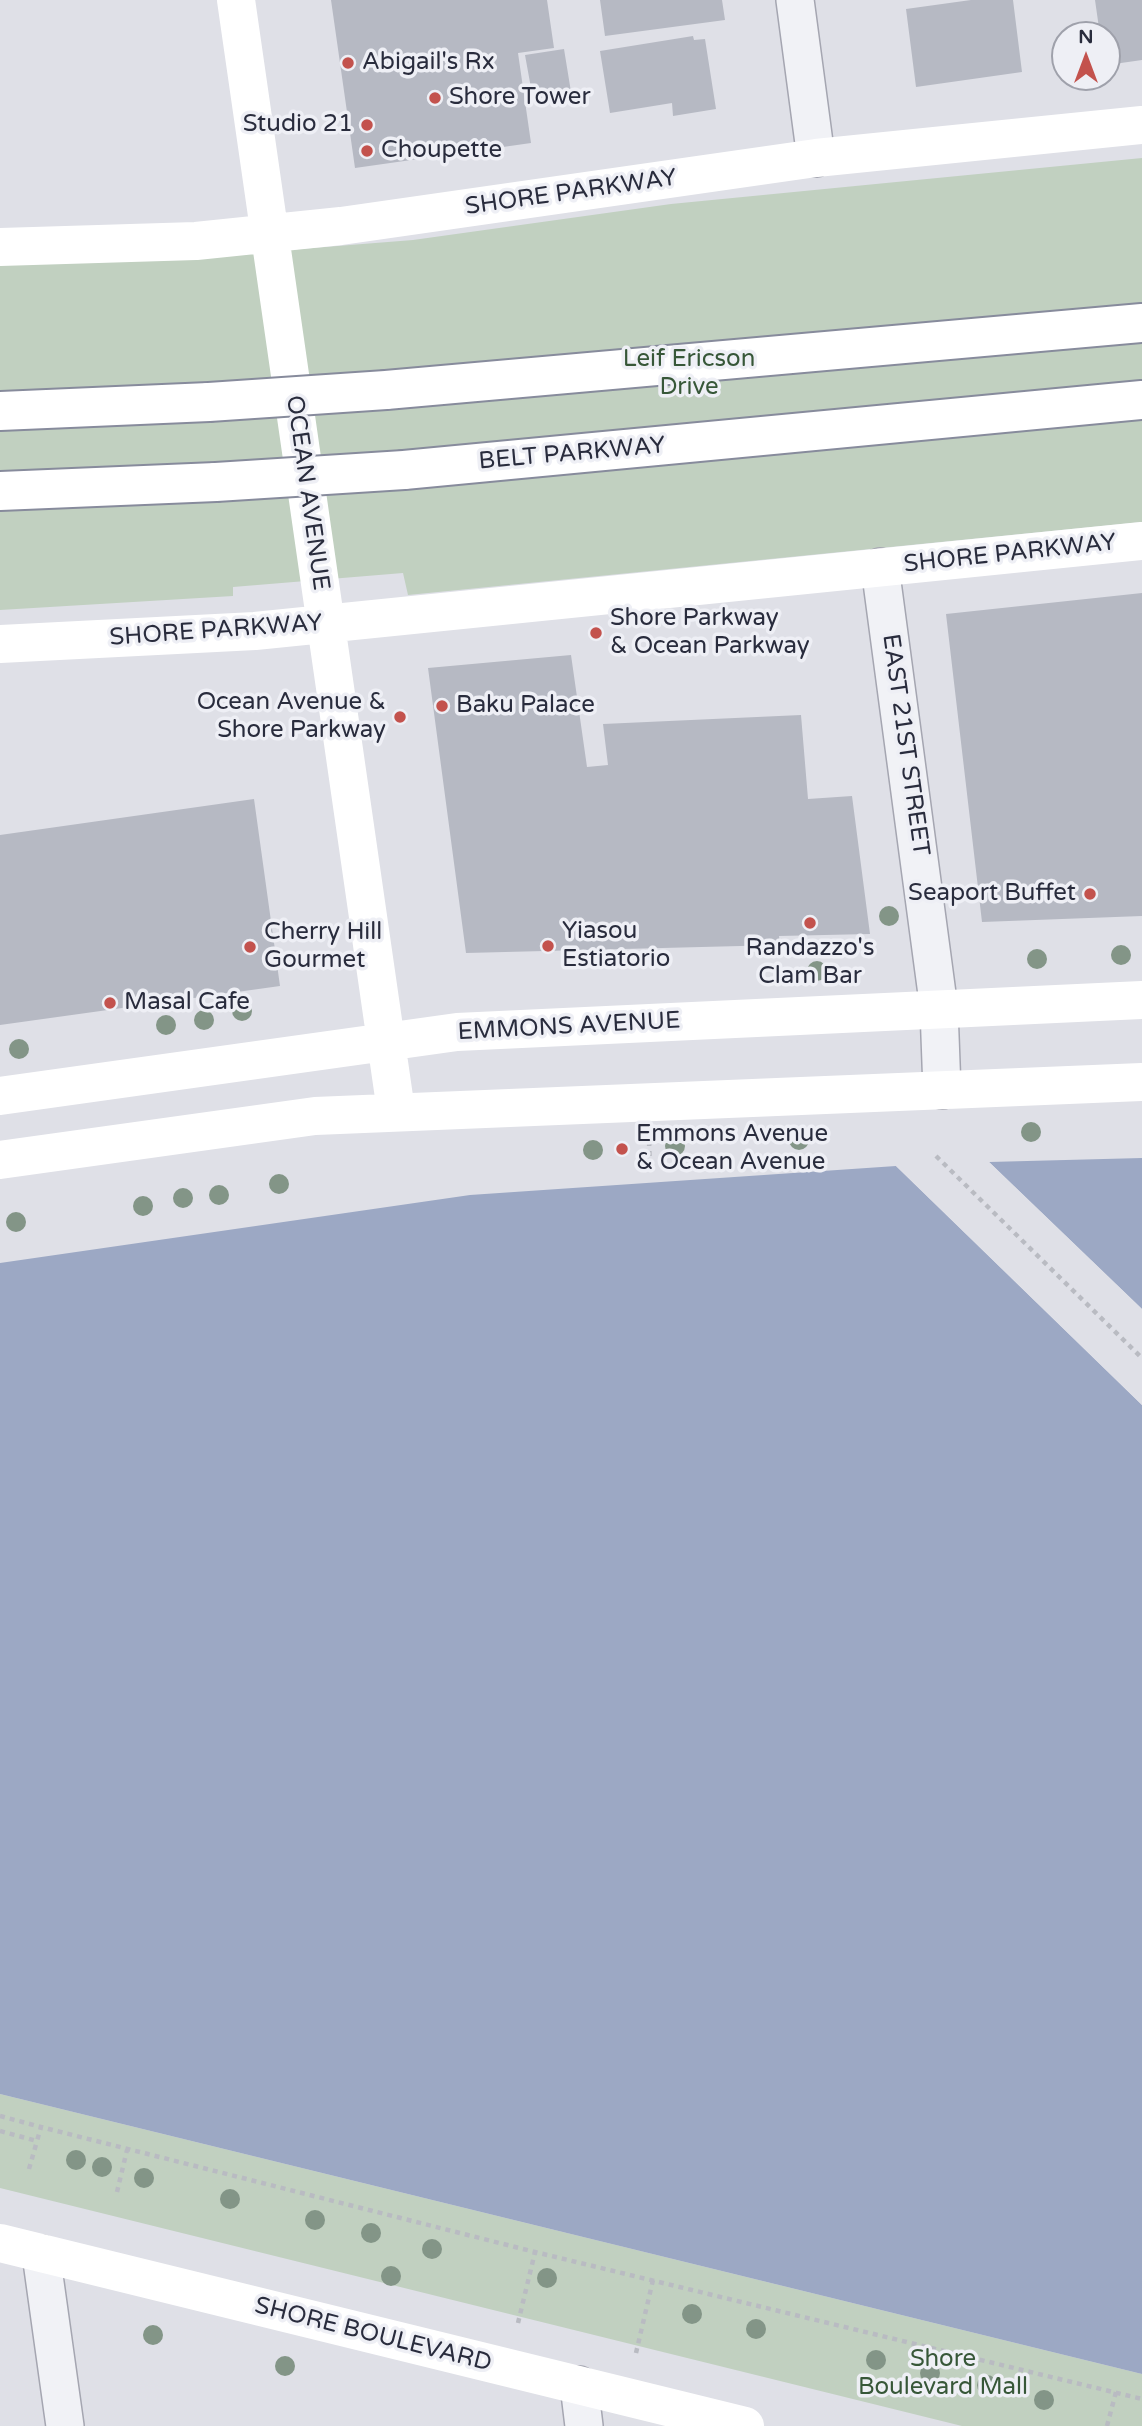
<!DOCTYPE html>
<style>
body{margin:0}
#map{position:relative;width:1142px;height:2426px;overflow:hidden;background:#dfe0e7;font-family:"Varela Round",sans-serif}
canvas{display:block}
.north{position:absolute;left:1051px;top:21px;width:70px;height:70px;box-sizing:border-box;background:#eeeff5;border:2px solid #9fa1ab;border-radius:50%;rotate:0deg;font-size:19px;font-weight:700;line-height:28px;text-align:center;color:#292c3d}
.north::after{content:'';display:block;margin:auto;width:24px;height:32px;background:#c3524d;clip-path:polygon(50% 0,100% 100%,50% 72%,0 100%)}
</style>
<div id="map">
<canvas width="1142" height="2426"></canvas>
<div class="north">N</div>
</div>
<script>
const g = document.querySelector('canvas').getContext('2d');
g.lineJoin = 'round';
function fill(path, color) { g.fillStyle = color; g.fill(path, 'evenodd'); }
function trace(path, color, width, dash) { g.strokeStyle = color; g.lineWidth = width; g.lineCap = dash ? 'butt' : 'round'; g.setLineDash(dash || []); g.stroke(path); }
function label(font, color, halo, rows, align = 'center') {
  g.font = font + ' "Varela Round",sans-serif'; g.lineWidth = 7; g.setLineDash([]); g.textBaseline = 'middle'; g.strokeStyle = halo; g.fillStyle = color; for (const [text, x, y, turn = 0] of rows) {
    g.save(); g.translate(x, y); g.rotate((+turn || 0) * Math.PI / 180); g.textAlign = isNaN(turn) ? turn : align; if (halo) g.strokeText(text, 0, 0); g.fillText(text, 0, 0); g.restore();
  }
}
const green = new Path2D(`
 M1142,158V522L408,595L403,573L233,587V596L0,610V264L174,259L413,240L671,204Z
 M0,2094L1142,2374V2426H962L0,2188Z`);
const water = new Path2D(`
 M1142,1158V1309L989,1162Z
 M896,1166L1142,1405V2374L0,2094V1263L470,1195Z`);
const pier = new Path2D(`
 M985,1162H989L1142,1309V1312Z
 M896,1166H901L1142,1400V1405Z`);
const building = new Path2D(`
 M331,0H547L554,48L518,53L531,143L355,168Z
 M600,0H722L725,20L605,36Z
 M971,0H1013L1022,72L916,87L906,9Z
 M1095,0H1142V60L1107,65V35H1100Z
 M693,36L694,40L705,39L716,109L673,116L672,103L610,113L600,51Z
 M564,49L571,92L533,99L525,55Z
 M1142,593V916L982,922L946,614Z
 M571,655L587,767L608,765L603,724L801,715L808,799L852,796L870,934L779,936L780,945L466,953L428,668Z
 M254,799L280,986L0,1025V835Z`);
const path = new Path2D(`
 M649,1141L650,1168
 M936,1156L1142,1358
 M0,2116L41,2127
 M0,2131L37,2141L41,2127L535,2252L1142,2399
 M29,2169L37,2141
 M117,2192L127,2150
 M518,2323L535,2252
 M636,2353L653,2280
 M1107,2426L1116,2392`);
const street = new Path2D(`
 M795,0L816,158
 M880,567L939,1009L942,1090
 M41,2254L65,2426
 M579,2385L584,2426`);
const secondary = new Path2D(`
 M236,0L396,1111
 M0,247L196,241L341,226L816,158L1142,125
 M0,644L255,631L1142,541
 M0,1096L457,1032L1142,1000
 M0,1160L315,1116L1142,1082
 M0,2243L745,2426`);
const highway = new Path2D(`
 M386,390L1142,323
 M0,411L209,402
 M404,470L1142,400
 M0,491L216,482`);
const highwayBridge = new Path2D(`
 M209,402L386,390
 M216,482L404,470`);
const trees = [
 [889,916],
 [1121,955],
 [1037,959],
 [817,971],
 [242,1011],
 [204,1020],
 [166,1025],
 [19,1049],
 [1031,1132],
 [799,1140],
 [675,1146],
 [593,1150],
 [279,1184],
 [219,1195],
 [183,1198],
 [143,1206],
 [16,1222],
 [76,2160],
 [102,2167],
 [144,2178],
 [230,2199],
 [315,2220],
 [371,2233],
 [432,2249],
 [391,2276],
 [547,2278],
 [692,2314],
 [756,2329],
 [153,2335],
 [876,2360],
 [285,2366],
 [930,2373],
 [987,2385],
 [1044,2400]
];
const markers = [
 [348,63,7,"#c3524d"],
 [435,98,7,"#c3524d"],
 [367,125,7,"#c3524d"],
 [367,151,7,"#c3524d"],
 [596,633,7,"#c3524d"],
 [442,706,7,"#c3524d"],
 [400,717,7,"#c3524d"],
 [1090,894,7,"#c3524d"],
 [810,923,7,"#c3524d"],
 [548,946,7,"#c3524d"],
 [250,947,7,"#c3524d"],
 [110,1003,7,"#c3524d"],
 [622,1149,7,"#c3524d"]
];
const poiNames = [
 ["Abigail's Rx",362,63],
 ["Shore Tower",449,98],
 ["Studio 21",353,125,"right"],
 ["Choupette",381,151],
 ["Shore Parkway",610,619],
 ["& Ocean Parkway",610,647],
 ["Ocean Avenue &",386,703,"right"],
 ["Shore Parkway",386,731,"right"],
 ["Baku Palace",456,706],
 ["Seaport Buffet",1076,894,"right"],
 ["Yiasou",562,932],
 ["Estiatorio",562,960],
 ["Cherry Hill",264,933],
 ["Gourmet",264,961],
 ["Randazzo's",810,949,"center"],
 ["Clam Bar",810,977,"center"],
 ["Masal Cafe",124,1003],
 ["Emmons Avenue",636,1135],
 ["& Ocean Avenue",636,1163]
];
const streetNames = [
 ["SHORE PARKWAY",571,193,-8],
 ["BELT PARKWAY",572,454,-5],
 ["OCEAN AVENUE",307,493,82],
 ["SHORE PARKWAY",1010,554,-6],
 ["SHORE PARKWAY",216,631,-4],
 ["EAST 21ST STREET",905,745,82],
 ["EMMONS AVENUE",569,1027,-3],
 ["SHORE BOULEVARD",373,2335,14]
];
const parkNames = [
 ["Leif Ericson",689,360],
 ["Drive",689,388],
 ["Shore",943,2360],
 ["Boulevard Mall",943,2388]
];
fill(green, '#c1d0c0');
fill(water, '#9ca8c4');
fill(pier, '#dfe0e7');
fill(building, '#b6b9c3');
trace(street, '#a5a6b1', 40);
trace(highway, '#878b9c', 42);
trace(path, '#b9bbc2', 4.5, [5, 5]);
trace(street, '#f1f2f6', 37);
trace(secondary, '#fff', 38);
trace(highway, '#fff', 38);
trace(highwayBridge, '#878b9c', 42, []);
trace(highwayBridge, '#fff', 38);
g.fillStyle = '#839587';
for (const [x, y] of trees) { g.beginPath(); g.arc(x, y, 10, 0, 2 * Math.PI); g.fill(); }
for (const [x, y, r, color] of markers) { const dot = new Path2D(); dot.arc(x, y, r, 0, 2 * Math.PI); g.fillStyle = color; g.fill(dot); trace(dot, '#eeeff5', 2.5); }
label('24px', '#292c3d', '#eeeff5', poiNames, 'left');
label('24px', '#292c3d', '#eeeff5', streetNames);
label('24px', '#375738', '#eeeff5', parkNames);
</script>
